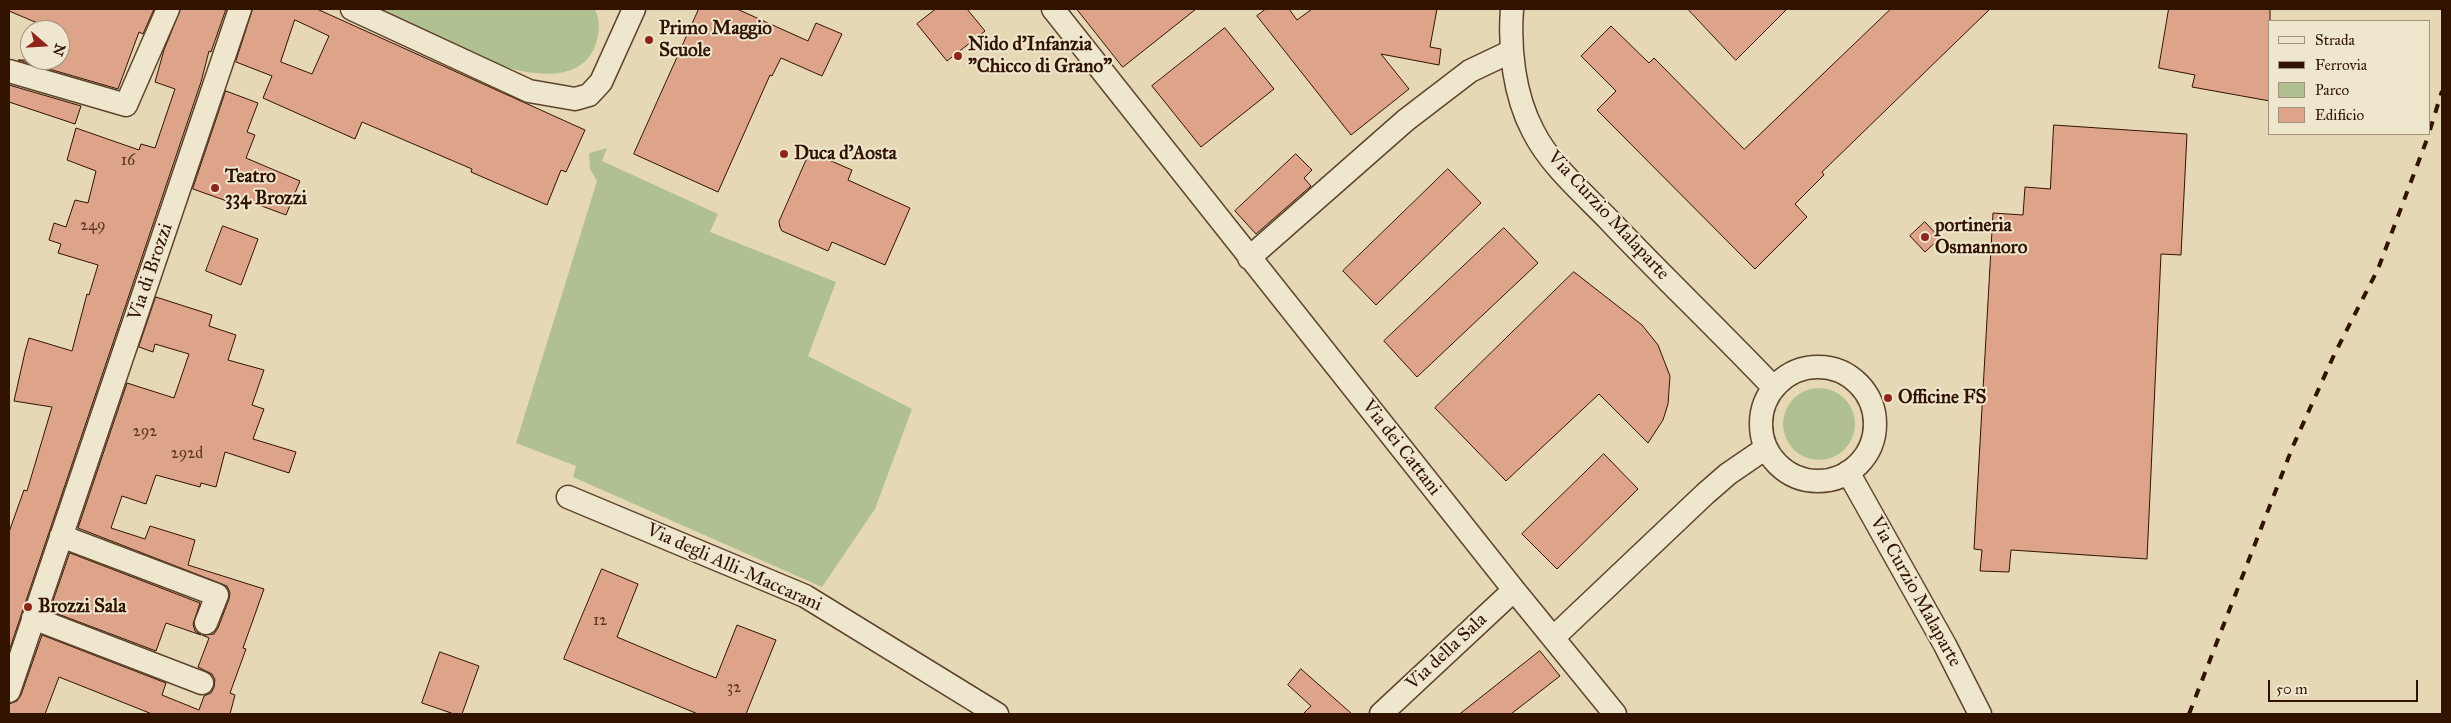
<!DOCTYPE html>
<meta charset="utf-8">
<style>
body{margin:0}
#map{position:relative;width:2451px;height:723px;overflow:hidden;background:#e6d8b4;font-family:"IM FELL Great Primer",serif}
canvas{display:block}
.frame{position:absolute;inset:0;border:10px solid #311300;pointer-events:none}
.legend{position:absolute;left:2268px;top:20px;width:162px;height:115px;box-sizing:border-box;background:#efe6ce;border:1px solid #a3927c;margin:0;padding:6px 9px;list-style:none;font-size:15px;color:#311300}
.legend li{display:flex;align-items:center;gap:10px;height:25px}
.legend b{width:25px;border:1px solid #a3927c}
.north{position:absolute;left:20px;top:20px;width:50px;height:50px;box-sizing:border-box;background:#efe6ce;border:1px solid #a3927c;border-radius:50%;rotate:109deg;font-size:14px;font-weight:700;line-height:20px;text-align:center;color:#311300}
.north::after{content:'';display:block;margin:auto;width:18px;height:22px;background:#8f2418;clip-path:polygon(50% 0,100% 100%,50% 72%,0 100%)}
.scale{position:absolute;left:2268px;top:680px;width:150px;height:22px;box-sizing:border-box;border:2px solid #311300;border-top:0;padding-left:6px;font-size:15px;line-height:18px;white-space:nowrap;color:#311300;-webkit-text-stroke:4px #efe6ce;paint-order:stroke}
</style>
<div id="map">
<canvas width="2451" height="723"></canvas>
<div class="frame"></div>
<ul class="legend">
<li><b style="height:6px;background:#efe6ce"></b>Strada</li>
<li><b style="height:6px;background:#311300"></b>Ferrovia</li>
<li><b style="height:14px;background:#b0c091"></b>Parco</li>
<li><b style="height:14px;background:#dea489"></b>Edificio</li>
</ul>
<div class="north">N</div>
<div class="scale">50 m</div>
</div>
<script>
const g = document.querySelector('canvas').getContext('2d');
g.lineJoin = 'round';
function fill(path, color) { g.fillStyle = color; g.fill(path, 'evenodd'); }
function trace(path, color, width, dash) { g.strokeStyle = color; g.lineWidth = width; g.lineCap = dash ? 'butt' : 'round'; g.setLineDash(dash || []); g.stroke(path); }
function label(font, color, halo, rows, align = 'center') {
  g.font = font + ' "IM FELL Great Primer",serif'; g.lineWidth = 4; g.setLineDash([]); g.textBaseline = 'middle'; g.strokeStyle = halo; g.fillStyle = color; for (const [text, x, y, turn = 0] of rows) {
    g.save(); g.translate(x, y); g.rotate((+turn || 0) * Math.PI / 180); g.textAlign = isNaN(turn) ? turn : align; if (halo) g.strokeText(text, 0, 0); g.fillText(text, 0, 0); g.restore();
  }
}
const green = new Path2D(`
 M371,9H595C600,20 600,31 596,43C584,83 534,76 503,66Z
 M607,148L602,161L718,214L710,232L836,282L808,356L912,409L875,509L822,587L573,477L576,466L516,443L597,181L590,169L589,153Z
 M1783 424a36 36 0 1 1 72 0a36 36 0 1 1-72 0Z`);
const building = new Path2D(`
 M9,9H154L143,34L139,32L118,89L18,60H60V30H54L9,11Z
 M181,9H226L211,52L209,51L201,82L9,651V532L24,490L27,491L52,407L14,401L25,352L29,338L72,351L87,294L89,295L98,265L58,253L61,244L49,240L54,223L66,227L75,200L88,203L96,171L67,160L76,128L139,150L141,144L155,148L175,89L155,82L164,50Z
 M253,9H317L585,130L566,172L561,170L547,205L471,172L472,169L362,122L355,139L263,98L272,76L236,62ZM295,20L329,36L312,74L281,62Z
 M699,9H737L808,41L816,23L842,34L822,76L781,58L772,76L770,75L718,192L634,154Z
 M936,9H967L985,31L947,61L917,24Z
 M1077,9H1196L1123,67Z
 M1266,9H1289L1297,20L1312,9H1437L1430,47L1441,49L1439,65L1381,54L1409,89L1351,135L1257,16Z
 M1688,9H1787L1736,60Z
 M1891,9H1990L1822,172L1824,175L1795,204L1807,217L1755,269L1597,110L1616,91L1581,56L1611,26L1649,63L1654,58L1744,149Z
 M2169,9H2270V101L2192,87L2195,75L2159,68Z
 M1225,28L1274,89L1201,147L1152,86Z
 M9,85L81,106L75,124L9,102Z
 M226,91L258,103L247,132L255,135L246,158L300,181L286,215L240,198L238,205L193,189Z
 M2054,125L2187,134L2181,255L2161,254L2147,559L2011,550L2009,572L1980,571L1982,550L1974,549L1993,213L2023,215L2025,187L2050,189Z
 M809,154H815L852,170L848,180L910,208L885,265L832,242L828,251L782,231L780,227L779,222Z
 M1296,154L1312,170L1304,178L1311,186L1256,234L1235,211Z
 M1448,169L1481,203L1376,305L1343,271Z
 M1925,222L1940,238L1925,252L1910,236Z
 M223,226L258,239L241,285L206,271Z
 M1504,228L1538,263L1417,377L1384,341Z
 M1574,272L1642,325L1658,345L1670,376L1668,404L1663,420L1648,443L1599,394L1506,481L1435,408Z
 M156,297L212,315L209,326L236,335L228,360L264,370L252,405L264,409L253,439L296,452L289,473L225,452L216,487L201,483L200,487L156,475L146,504L122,496L111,528L145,539L150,526L195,540L188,565L264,589L243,648L246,649L230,693L235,695L230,714H152L59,677L45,714H9V704L17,701L21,695L42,635L166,683L162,695L199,710L204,696L211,693L214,687L215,680L212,674L198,667L209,638L202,635L214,634L218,628L229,599L230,593L227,586L78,528L127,383L174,398L189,354L155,344L153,352L139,347Z
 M1604,454L1638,489L1557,569L1522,534Z
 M70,553L200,603L193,624L195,631L201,635L166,623L156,651L50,611Z
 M602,569L638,584L617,637L693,669L716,678L737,625L776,640L746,714H698L564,659Z
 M1540,651L1560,676L1511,714H1460Z
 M440,652L479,666L462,714H454L422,703Z
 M1301,669L1352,714H1303L1311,706L1288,685Z`);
const minor = new Path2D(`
 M352,9L529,91L575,99L589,95L601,82L634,9
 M1053,9L1514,590L1615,714
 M1512,9C1509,49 1514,95 1533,131C1550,165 1583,193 1609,220C1663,277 1720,331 1774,388
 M9,71L126,105L168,9
 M1249,258L1406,120L1470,71L1512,51
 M1761 424a57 57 0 1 1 114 0a57 57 0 1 1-114 0Z
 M1848,472L1945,645L1980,714
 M568,497L805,596L997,714
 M61,536L217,595L206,623
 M33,618L202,683
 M1553,638L1705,494L1728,474L1766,448
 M9,691L240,9
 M1381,714L1514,590`);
const rail = new Path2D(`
 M2430,130L2442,91
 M2189,714L2293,446L2334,355L2378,269L2429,134`);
const markers = [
 [649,40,5,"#8f2418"],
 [958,56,5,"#8f2418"],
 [784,154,5,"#8f2418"],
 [215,188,5,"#8f2418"],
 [1925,237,5,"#8f2418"],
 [1888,398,5,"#8f2418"],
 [28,607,5,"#8f2418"]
];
const numberNames = [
 ["16",128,161],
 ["249",93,226],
 ["292",145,432],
 ["292d",187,454],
 ["12",600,621],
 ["32",734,688]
];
const poiNames = [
 ["Primo Maggio",659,29],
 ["Scuole",659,51],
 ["Nido d'Infanzia",968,45],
 ["\"Chicco di Grano\"",968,67],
 ["Duca d’Aosta",794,154],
 ["Teatro",225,177],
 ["334 Brozzi",225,199],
 ["portineria",1935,226],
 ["Osmannoro",1935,248],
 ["Officine FS",1898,398],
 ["Brozzi Sala",38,607]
];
const streetNames = [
 ["Via Curzio Malaparte",1608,216,47],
 ["Via di Brozzi",151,272,-71],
 ["Via dei Cattani",1401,448,52],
 ["Via degli Alli-Maccarani",734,568,24],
 ["Via Curzio Malaparte",1915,592,61],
 ["Via della Sala",1447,652,-43]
];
fill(green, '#b0c091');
fill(building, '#dea489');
trace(building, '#311300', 1);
trace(minor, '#5e442d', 25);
trace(minor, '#efe6ce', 22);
trace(rail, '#311300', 4, [9, 9]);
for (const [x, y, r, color] of markers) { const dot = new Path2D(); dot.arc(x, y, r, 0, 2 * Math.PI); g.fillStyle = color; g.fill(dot); trace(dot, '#efe6ce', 2); }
label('16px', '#5c3722', null, numberNames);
label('bold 19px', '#311300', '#efe6ce', poiNames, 'left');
label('19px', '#311300', '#efe6ce', streetNames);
</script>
